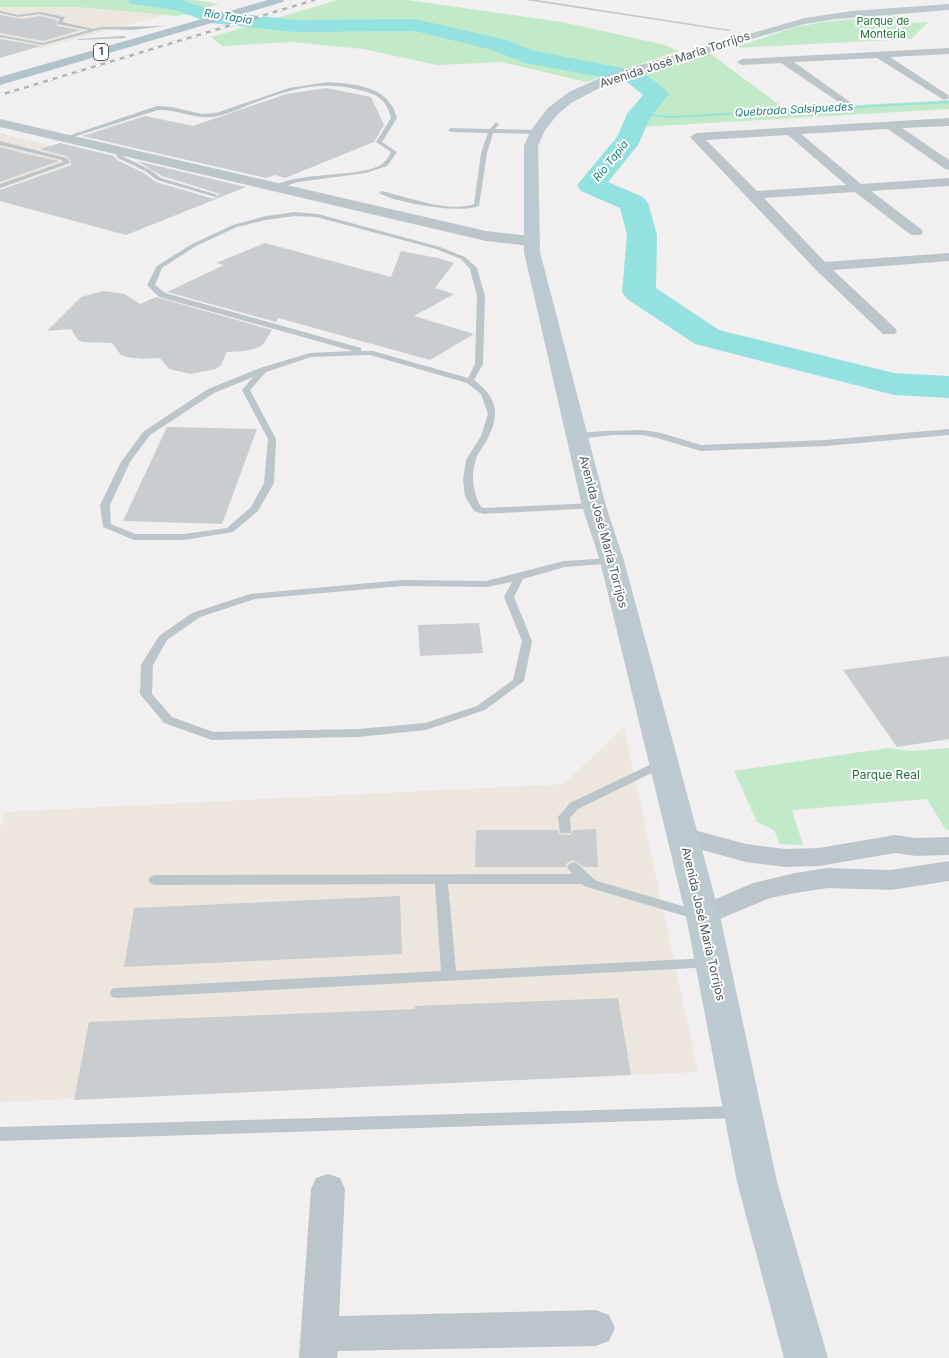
<!DOCTYPE html>
<meta charset="utf-8">
<style>
body{margin:0}
canvas{display:block;background:#f1efef}
</style>
<canvas width="949" height="1358"></canvas>
<script>
const g = document.querySelector('canvas').getContext('2d');
g.lineJoin = 'round';
function fill(path, color) { g.fillStyle = color; g.fill(path, 'evenodd'); }
function trace(path, color, width, dash) { g.strokeStyle = color; g.lineWidth = width; g.lineCap = dash ? 'butt' : 'round'; g.setLineDash(dash || []); g.stroke(path); }
function label(font, color, halo, rows, align = 'center') {
  g.font = font + ' Inter,sans-serif'; g.lineWidth = 4; g.setLineDash([]); g.textBaseline = 'middle'; g.strokeStyle = halo; g.fillStyle = color; for (const [text, x, y, turn = 0] of rows) {
    g.save(); g.translate(x, y); g.rotate((+turn || 0) * Math.PI / 180); g.textAlign = isNaN(turn) ? turn : align; if (halo) g.strokeText(text, 0, 0); g.fillText(text, 0, 0); g.restore();
  }
}
const commercial = new Path2D(`
 M20,6L76,7L164,15L42,48L0,40V7Z
 M0,133L94,156L0,189Z
 M624,727L698,1072L0,1102V829L5,812L564,784Z`);
const green = new Path2D(`
 M0,0H194L219,4L178,16L76,7H0Z
 M338,0H407L562,22L665,45L679,51L586,82L502,62L437,65L363,49L292,42L222,46L211,37Z
 M891,15L908,23L928,22L911,39L733,48L792,28L823,22Z
 M708,52L785,109L949,100V109L641,127L658,91L638,72Z
 M887,748L913,751L949,748V830H946L927,799L792,810L803,845L780,844L774,830L757,822L734,771Z`);
const stream = new Path2D(`
 M949,101V103L671,118L637,114L639,113L671,116Z`);
const river = new Path2D(`
 M128,0H182L214,11L296,20L415,19L507,40L531,50L642,72L665,89L669,94L651,116L638,145L608,182L643,197L648,203L657,235L656,288L719,330L894,373L949,376V398L894,395L695,344L627,299L622,292L627,235L620,208L581,191L577,185L617,137L627,114L643,95L627,82L525,63L492,50L415,31L296,32L211,23L175,10L131,4Z`);
const building = new Path2D(`
 M0,15L22,19L40,16L57,20V26L81,30L43,41L0,33Z
 M0,39L41,46L0,58Z
 M326,88L371,97L384,125L374,142L285,178L275,175L266,178L82,136L145,116L193,126L286,94Z
 M60,143L114,156L117,160L144,173L156,182L214,199L220,194L162,176L137,161L246,187L126,235L0,201V190L71,165V162L66,156L40,149Z
 M0,147L27,154L59,161L0,182Z
 M265,243L391,277L401,251L438,258L454,263L435,288L454,294L414,316L474,334L430,360L278,318L276,322L167,292L224,265L216,263Z
 M103,291L125,294L140,304L156,297L272,330L264,343L260,347L245,351L227,352L221,365L216,369L191,374L169,369L160,358L142,359L127,357L121,355L112,343L83,342L78,340L71,329L47,331L81,297Z
 M167,427L257,429L222,524L123,521Z
 M479,623L483,653L420,656L418,625Z
 M949,656V739L897,747L843,670Z
 M596,829L598,867H584L573,860L567,863L565,867H475L476,830H558L559,834L570,835L573,830Z
 M400,896L402,954L124,967L134,908Z
 M618,998L631,1075L74,1100L89,1022L415,1009V1006Z`);
const service = new Path2D(`
 M526,0H537L731,30L729,31Z
 M0,11L18,15L40,12L65,17L62,22L93,29L102,27L166,26L132,30L102,29L43,45L0,37V35L43,43L89,30L57,24L60,19L40,14L18,17L0,13Z
 M124,36L126,38L79,40L77,39Z
 M328,82C356,84 389,86 397,118L382,142L397,152L387,166L366,173L298,182L276,189L273,187C298,170 368,179 384,162C387,160 389,156 391,152L376,142L391,118C387,100 377,94 359,90C323,80 289,89 254,103C243,107 231,113 218,116C198,121 178,109 158,110L67,139L62,138L157,106L172,107L202,114L216,113L289,88Z
 M496,122L499,124L495,129L535,130L538,132L535,134L493,133L487,153L479,206C460,214 396,203 379,193L382,191C406,197 450,213 474,204L481,153L488,133L451,132L448,130L451,128L490,129Z
 M0,141L66,158L70,163L0,188V184L63,162L62,160L0,145Z
 M122,151L127,152L122,156L149,169L161,178L218,195L215,197L157,180L145,171L118,158L116,155Z
 M295,212L318,214L440,247L465,257L477,268L485,296L483,364L474,380C496,397 501,412 488,438C484,446 477,453 475,462C471,478 473,493 481,507L484,508L594,503L599,506L597,508L483,514L474,511L465,496L463,480L466,460L481,436L488,414L481,394L467,383L370,355L311,357L266,372L250,390L276,439L274,483L258,511L233,532L184,540H134L103,527L100,505L121,462L144,431L208,389L260,368L310,353L353,351L159,297L147,285L157,266L192,244L233,225L266,216ZM295,216L316,217L436,249L461,259L470,269L477,296L475,364L468,378L373,351H361V348L165,293L155,285L162,268L196,246L237,227L266,220ZM253,377L242,390L268,439L264,483L251,507L227,528L184,534H135L111,524L110,505L130,462L150,435L214,393Z
 M949,429V435L826,446L701,451L657,438L643,435H614L577,439L573,436L577,433L605,431L643,430L661,433L701,445L826,440Z
 M612,558L616,559L617,561L616,563L565,567L523,579L514,597L532,641L524,681L485,710L426,730L358,737L212,740L164,723L140,694L141,665L159,636L192,613L250,594L402,580L486,581L564,561ZM512,582L504,597L522,641L513,680L477,706L425,723L358,729L213,732L172,717L152,694L153,665L167,640L200,617L255,599L402,586L486,587Z
 M662,759L666,760L668,763L666,766L578,809L570,818L571,830L570,833H560L558,817L570,803Z
 M574,862C582,865 588,876 597,881L703,912L705,915L703,918L698,920L587,887L581,884H448L456,971L709,958L714,959L716,963L714,967L117,998L112,997L110,993L112,989L117,988L441,971L435,884L155,885L150,883L148,880L150,877L155,875L572,874L567,867L569,864Z
 M738,1106L744,1107L746,1112L744,1117L738,1118L0,1141V1127Z`);
const minor = new Path2D(`
 M949,48V54L890,57L948,95L949,98L944,100L877,58L794,62L850,102L852,104L850,106L846,107L781,63L742,65L737,62L742,59Z
 M949,118V126L902,128L949,160V170L945,169L888,129L801,134L861,184L949,178V186L871,191L921,229L923,232L921,235H911L855,192L764,198L825,262L949,253V261L833,270L895,328L897,331L895,334H883L816,270L690,137L696,133ZM788,135L846,185L757,191L706,140Z
 M683,827L746,844L785,849L819,848L895,835L916,838L949,837V855L916,856L895,853L819,866L785,867L746,862L673,842L669,836L673,830Z
 M949,861V881L891,890L828,888L795,893L770,898L703,926L693,923L689,916L693,909L753,883L795,873L828,868L891,870Z
 M328,1174L340,1178L345,1189L339,1316L596,1310L609,1315L615,1328L609,1341L596,1346L338,1351L337,1358H299L311,1189L316,1178Z`);
const tertiary = new Path2D(`
 M0,119L486,231L530,236L536,237L538,241L536,245L530,246L486,241L0,127Z`);
const secondary = new Path2D(`
 M949,4V10L836,19L805,24L765,35L609,83L571,103L558,114L545,130L538,146L540,252L606,506L624,561L720,916L777,1182L828,1358H784L737,1182L686,916L600,561L582,506L524,252V146L531,130L548,108L569,92L600,78L633,67L805,18L852,11Z`);
const primary = new Path2D(`
 M268,0H284L283,2L0,85V77Z`);
const rail = new Path2D(`
 M0,95L314,0`);
const farWaternames = [
 ["Río Tapia",228,17,9],
 ["Quebrada Salsipuedes",794,110,-3],
 ["Río Tapia",611,161,-51]
];
const farParknames = [
 ["Parque de",883,22],
 ["Monteria",883,35]
];
const shields = [
 [101,52,15]
];
const shieldNames = [
 ["1",101,52]
];
const streetNames = [
 ["Avenida José María Torrijos",675,60,-18],
 ["Avenida José María Torrijos",603,532,75],
 ["Avenida José María Torrijos",703,924,77]
];
const parkNames = [
 ["Parque Real",886,775]
];
fill(commercial, '#ece6de');
fill(green, '#c2eac8');
fill(stream, '#94e2e0');
fill(river, '#94e2e0');
fill(building, '#c9cdd0');
fill(service, '#bcc6ca');
fill(minor, '#bcc6ca');
fill(tertiary, '#bcc6ca');
fill(secondary, '#bcc9ce');
fill(primary, '#b1c4cb');
trace(rail, '#b2b6b8', 2.5);
trace(rail, '#fff', 2, [5]);
label('italic 11px', '#1a7f7c', '#fff', farWaternames);
label('11px', '#217437', '#fff', farParknames);
for (const [x, y, w] of shields) { const box = new Path2D(); box.roundRect(x - w / 2, y - 8.5, w, 17, 4); g.fillStyle = '#fff'; g.fill(box); trace(box, '#49565a', 1); }
label('bold 11px', '#49565a', null, shieldNames);
label('12px', '#49565a', '#fff', streetNames);
label('12px', '#217437', '#fff', parkNames);
</script>
